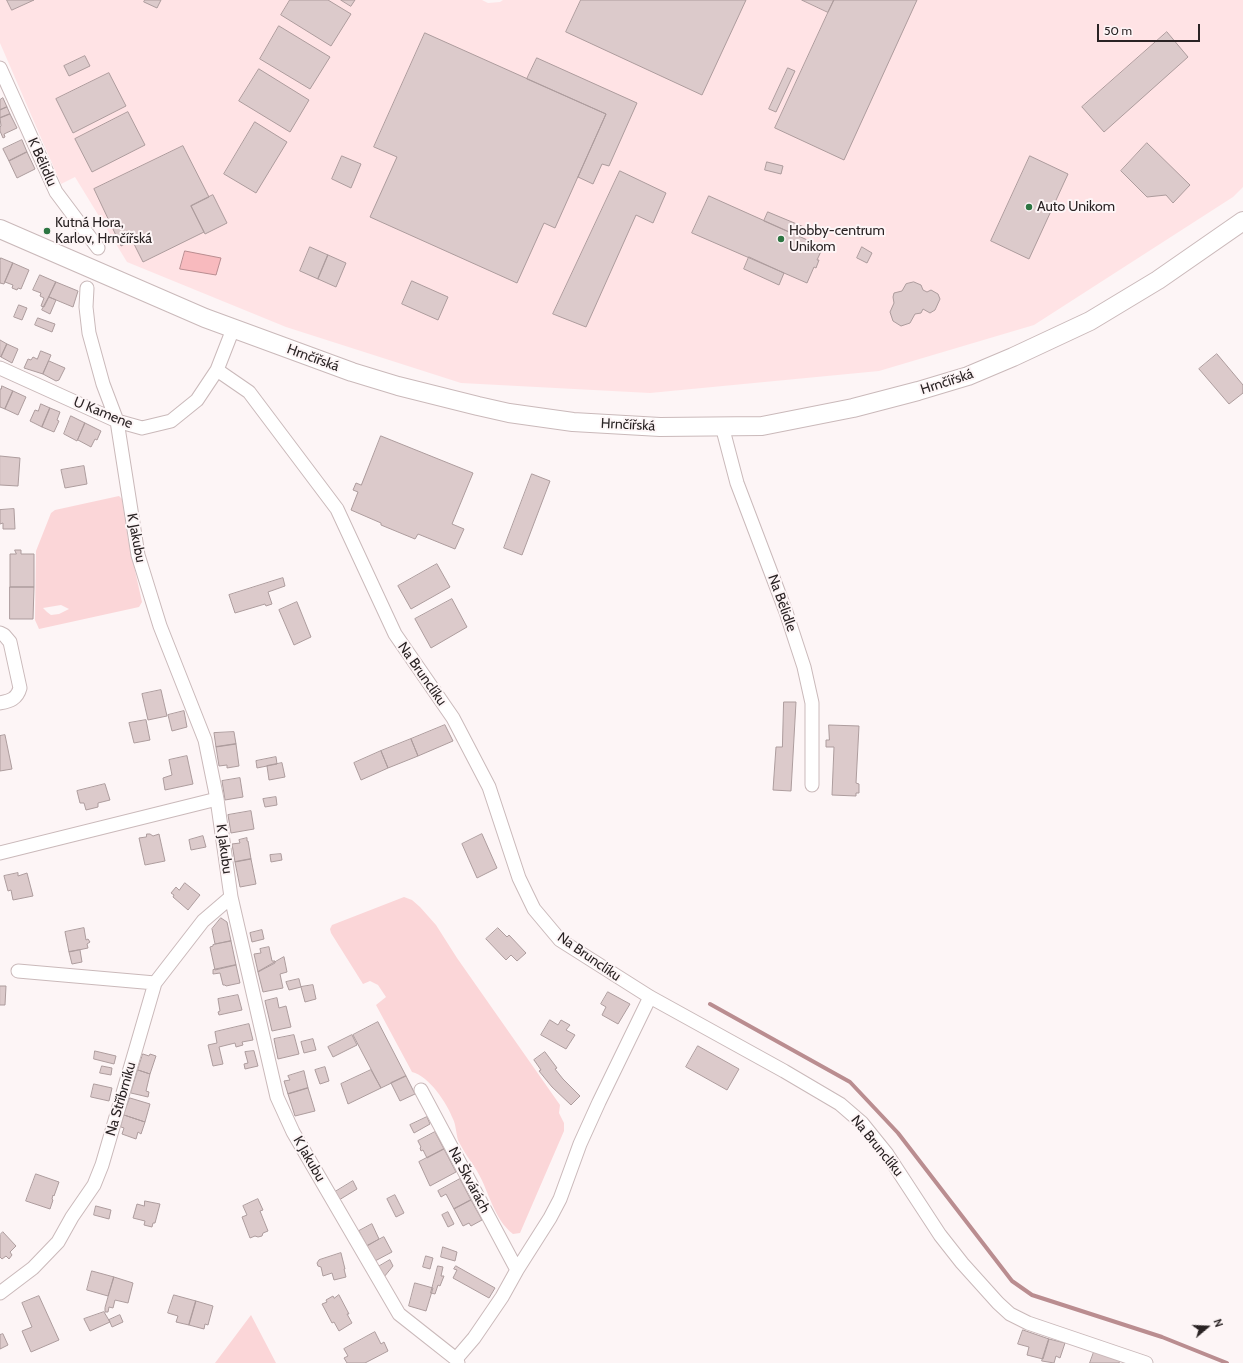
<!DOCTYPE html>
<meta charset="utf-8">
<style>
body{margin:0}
#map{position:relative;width:1243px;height:1363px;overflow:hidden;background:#fdf5f6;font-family:Cabin,sans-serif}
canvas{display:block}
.north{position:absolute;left:1187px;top:1307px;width:40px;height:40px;-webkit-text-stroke:3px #fdf5f6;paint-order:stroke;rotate:71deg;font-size:11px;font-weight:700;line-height:16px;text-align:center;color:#2a2324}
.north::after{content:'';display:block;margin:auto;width:14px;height:18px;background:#2a2324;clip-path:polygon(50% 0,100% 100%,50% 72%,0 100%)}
.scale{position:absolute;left:1097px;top:24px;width:103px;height:18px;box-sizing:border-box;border:2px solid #2a2324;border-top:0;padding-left:5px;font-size:12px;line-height:14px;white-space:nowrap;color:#2a2324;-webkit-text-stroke:3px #fdf5f6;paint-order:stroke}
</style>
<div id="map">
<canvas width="1243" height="1363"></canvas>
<div class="north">N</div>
<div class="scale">50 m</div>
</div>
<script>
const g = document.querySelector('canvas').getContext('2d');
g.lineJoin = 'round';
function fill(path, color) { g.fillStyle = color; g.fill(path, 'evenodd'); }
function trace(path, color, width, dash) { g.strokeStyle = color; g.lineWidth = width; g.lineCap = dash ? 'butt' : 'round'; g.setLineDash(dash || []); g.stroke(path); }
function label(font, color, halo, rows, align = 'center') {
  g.font = font + ' Cabin,sans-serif'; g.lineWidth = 4; g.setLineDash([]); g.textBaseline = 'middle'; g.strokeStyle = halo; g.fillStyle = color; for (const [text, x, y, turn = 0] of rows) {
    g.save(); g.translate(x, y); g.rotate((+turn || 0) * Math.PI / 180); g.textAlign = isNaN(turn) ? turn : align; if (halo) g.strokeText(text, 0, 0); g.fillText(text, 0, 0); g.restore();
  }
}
const built = new Path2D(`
 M0,0H482L488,3L500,2L503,0H1243V187L1233,197L1034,325L879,371L650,393L461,383L286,327L127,262L75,177L61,184L0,43Z`);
const green = new Path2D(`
 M119,496L122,499L128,539L142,602L139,607L39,629L35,620L36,551L51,513L55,510ZM61,605L69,609L59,614L51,615L47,612L43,608Z
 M404,897L412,900L420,907L436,925L457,958L560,1105L559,1113L564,1123V1131L520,1233L513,1234C493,1218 490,1193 477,1171C471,1161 463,1151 458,1140C456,1133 456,1125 453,1119C447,1103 429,1076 412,1072L376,1005L386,997L378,985L370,981L363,984L331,933L330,929L332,925Z
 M251,1315L276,1363H215Z`);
const water = new Path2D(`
 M185,251L221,258L216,275L180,269Z`);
const stream = new Path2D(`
 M710,1004L850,1082L898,1133L1012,1281L1032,1295L1162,1337L1227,1363`);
const building = new Path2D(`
 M7,0H34L12,10Z
 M145,0H161L157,8L144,2Z
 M290,0H328L351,14L331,46L281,15Z
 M341,0H355L351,6Z
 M581,0H746L702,95L566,32Z
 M802,0H834L828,12Z
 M834,0H917L844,160L775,128Z
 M279,26L330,57L310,89L260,59Z
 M1167,32L1188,57L1104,132L1082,107Z
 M425,33L606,114L555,228L544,223L517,283L370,217L397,157L374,147Z
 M85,56L90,66L69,76L64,66Z
 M537,58L637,103L609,166L602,164L593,184L578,177L606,114L527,79Z
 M788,68L795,71L776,112L769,109Z
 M259,69L309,100L290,132L239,101Z
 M109,73L126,106L73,133L56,99Z
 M3,98L7,107L0,110V100Z
 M7,107L10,114L0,118V110Z
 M128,112L145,145L92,172L75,139Z
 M10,114L17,128L4,134L5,137L3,138L0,131V127L1,126L0,118Z
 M255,122L287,142L256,193L224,174Z
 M22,140L27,152L9,161L3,149Z
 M1147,143L1190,185L1173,203L1166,195L1147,197L1121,171Z
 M183,146L209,197L191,206L204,232L143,262L132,240L121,246L94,189Z
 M27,152L35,169L17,178L9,161Z
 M342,156L361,164L351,188L332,179Z
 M1030,156L1068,174L1029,259L991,241Z
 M767,162L783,166L781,174L765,170Z
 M620,171L666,193L653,223L636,215L586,327L553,314Z
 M213,195L227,223L205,234L191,206Z
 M709,196L823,247L817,260H819L816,268L814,267L807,283L692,233Z
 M768,212L804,227L800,237L764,221Z
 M310,247L328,255L318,279L300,271Z
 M862,247L872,253L867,263L857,258Z
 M328,255L346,263L336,287L318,279Z
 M749,257L784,273L779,285L744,269Z
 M1,258L13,263L4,284L0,283V261Z
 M13,263L29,270L21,289L18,288L17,290L12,288L13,285L5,282Z
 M40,275L56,282L44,307L41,306L44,298L40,296L41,293L33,290Z
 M412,281L448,297L438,320L402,304Z
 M56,282L78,291L73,307L49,297Z
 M914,282L921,285L923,290L927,292L931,290L938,294L940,299L935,310L930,313L923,309L921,313L915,314L910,323L901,326L893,321L890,312L894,303L893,297L894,293L902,291L906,284Z
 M49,297L56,300L50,314L42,310Z
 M19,305L27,308L22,320L14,317Z
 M38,318L55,324L52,332L35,325Z
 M0,340L7,344L1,357L0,356Z
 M7,344L18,349L12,363L1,357Z
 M41,351L51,355L43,374L24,368L28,359L31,360L33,357L37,359Z
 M1217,354L1243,385V393L1229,404L1199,369Z
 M49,361L65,368L59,380L56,381L43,374Z
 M2,386L13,391L5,409L0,407V389H1Z
 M13,391L26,397L18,415L5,409Z
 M41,404L50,408L42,427L30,421L35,410L38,411Z
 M50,408L60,412L57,420L59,421L54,432L42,427Z
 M71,416L85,423L77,441L64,434Z
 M85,423L101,431L97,440L95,439L91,447L78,440Z
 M381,436L473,473L452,524L464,529L455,549L418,534L415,539L381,525V523L351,510L358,492L353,490L356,483L361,485Z
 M0,456L20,458L18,486L0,485Z
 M84,466L87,484L65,488L61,470Z
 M532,474L550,481L522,555L504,548Z
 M14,509L15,529H3V523L0,524V510Z
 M15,550H21V554H34V587H10V554H16Z
 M437,564L450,587L411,609L398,586Z
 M283,578L285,586L268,592L272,604L266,606L265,604L235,613L229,595Z
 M10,587H34L33,619H10Z
 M452,599L467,627L431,648L415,619Z
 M297,602L311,637L294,645L279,610Z
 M161,690L167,716L148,720L142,694Z
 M784,702H796L791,791L773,790L776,747H782Z
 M184,711L187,727L172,731L168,715Z
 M146,720L150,740L134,743L129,723Z
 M445,725L453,741L418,756L411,739Z
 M829,725L859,726L856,783L859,784V793H856V796L832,795L834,747H826V740H829Z
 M234,732L236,744L216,747L214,733Z
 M5,735L12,769L0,771V736Z
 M411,739L418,756L388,768L381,751Z
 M236,744L239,766L227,768V765L219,766L216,747Z
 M381,751L388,768L361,780L354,763Z
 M187,756L193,784L165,790L163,778L172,775L169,760Z
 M276,757L277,764L257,768L256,761Z
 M282,763L285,777L269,780L267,766Z
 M240,778L243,797L225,800L222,781Z
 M105,784L110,800L98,803V807L86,810L84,803H80L77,791Z
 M276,797L277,805L265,807L263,799Z
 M251,811L254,829L231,833L228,815Z
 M147,834H150L153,836L159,834L165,861L145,865L139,838L146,837Z
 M482,834L497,868L477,878L462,844Z
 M203,836L206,847L191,850L189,840Z
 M247,838V841H248L251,859L235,862L232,844L240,843L239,840Z
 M281,854L282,860L271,862L270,855Z
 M251,859L256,884L240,887L235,862Z
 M18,873V876L27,873L33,896L13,900L11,890L8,891L4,876Z
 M185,883L200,895L188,910L173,897L174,895L171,893L176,887L179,890Z
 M221,918L227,922L231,941L215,944L212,929Z
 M84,928L86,940L88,939L90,942L87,944L88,948L69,952L65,932Z
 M498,928L507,937L509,935L526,953L517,961L511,955L506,960L486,939Z
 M262,930L264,939L252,942L250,933Z
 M231,941L236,965L215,970L210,947L213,946V945Z
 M269,947L272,961H275V963L258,972L254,954L261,953L260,949Z
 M80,950L82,962L72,964L69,952Z
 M284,957L287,972L280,974L283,988L263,992L258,972Z
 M236,965L240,983L226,986L225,985H223L220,973L213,974V970Z
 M299,979L301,987L289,990L286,982Z
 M313,985L316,999L305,1002L301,987Z
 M0,986H6L5,1005H0Z
 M608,992L630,1004L618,1024L602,1015L606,1007L601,1004Z
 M238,995L242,1010L219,1015L218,1012L220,1011L218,999Z
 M277,998L279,1008L286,1006L291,1027L272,1031L265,1001Z
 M550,1020L558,1025L561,1020L570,1025L566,1030L575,1035L566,1049L541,1035Z
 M378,1022L406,1076L381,1088L353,1035Z
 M249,1024L253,1040L242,1042L243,1045L236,1047L235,1043L219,1047L223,1064L213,1066L208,1045L217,1043L215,1032Z
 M294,1035L299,1054L278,1059L274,1039Z
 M352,1035L357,1045L333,1057L328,1047Z
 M313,1039L316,1050L304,1053L301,1042Z
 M698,1046L739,1069L727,1090L686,1067Z
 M95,1051L116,1056L114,1064L94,1059Z
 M254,1051L258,1066L245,1069L244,1064L248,1063L245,1052Z
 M545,1052L557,1068L555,1069L563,1079L580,1096L571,1105L552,1087L539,1071L541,1070L534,1060Z
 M143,1054L149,1056L150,1054L156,1056L150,1074L138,1070Z
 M102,1066L112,1068L111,1075L100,1073Z
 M325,1067L329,1081L320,1084L315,1070Z
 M138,1070L150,1074L146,1091L149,1092L148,1097L131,1093Z
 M371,1070L381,1088L348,1104L341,1084Z
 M304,1071L308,1088L288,1094L284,1081L290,1080L288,1076Z
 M406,1076L415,1094L400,1101L391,1083Z
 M94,1084L112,1088L109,1101L91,1097Z
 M308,1088L315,1111L295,1116L288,1094Z
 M130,1098L150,1104L145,1122L124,1115Z
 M124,1115L145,1122L141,1134L138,1132L136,1139L122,1134L124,1128L121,1127Z
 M427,1117L430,1124L414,1133L410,1125Z
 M435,1132L444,1149L427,1158L423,1150L421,1151L420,1148L421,1147L418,1141Z
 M444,1149L456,1172L430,1186L419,1162Z
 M36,1174L59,1182L54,1196L53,1195L52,1199L53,1200L50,1209L26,1201Z
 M460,1179L471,1200L454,1209L446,1194L441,1197L438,1191Z
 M353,1181L357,1189L339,1200L335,1192Z
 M395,1195L404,1213L396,1217L387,1199Z
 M258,1199L263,1210L260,1211L268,1231L263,1233L262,1236L258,1237L255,1236L250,1238L242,1217L247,1215L243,1206Z
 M471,1200L482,1220L471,1226L469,1223L463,1226L454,1209Z
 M145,1201L160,1204L155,1223H153L152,1227L144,1225L145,1221L133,1218L137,1204L144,1206Z
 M96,1206L111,1210L109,1219L94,1215Z
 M448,1212L454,1224L448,1227L442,1215Z
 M372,1224L379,1239L367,1246L359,1231Z
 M3,1232L16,1246L10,1252L12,1255L9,1259L6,1256L2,1259L0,1257V1235Z
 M384,1237L392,1252L375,1261L367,1246Z
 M443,1247L457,1252L455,1261L441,1257Z
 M341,1253L345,1269H344L346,1277L334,1280L332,1273L323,1276L321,1267L318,1266L317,1263L319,1260Z
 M426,1256L433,1258L430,1269L423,1267Z
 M390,1260L393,1266L384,1277L378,1267Z
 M438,1266L443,1267L441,1276H444L440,1286L438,1285L435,1294L431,1293Z
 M456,1266L495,1288L489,1298L453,1278L457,1270L454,1269Z
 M92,1271L114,1277L108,1296L87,1290Z
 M114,1277L133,1283L128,1303L115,1300L113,1308L109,1307L108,1312H105V1308Z
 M415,1283L433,1288L426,1311L409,1306Z
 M174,1295L196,1301L189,1325L176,1322L178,1316L168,1313Z
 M339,1295L349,1314H347L352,1323L339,1331L334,1322L332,1323L322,1304L327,1302L326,1300L333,1296L334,1298Z
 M39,1296L59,1340L31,1352L22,1331L32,1327L22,1303Z
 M196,1301L213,1306L208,1325L205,1324L204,1329L189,1325Z
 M104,1312L110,1322L90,1331L84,1319Z
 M120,1315L123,1322L112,1327L109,1320Z
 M1023,1330L1049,1339L1043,1359L1027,1355L1029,1347L1018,1344Z
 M375,1332L381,1344L384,1342L388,1351L365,1363H347L344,1358L348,1356L344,1349Z
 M3,1334L8,1345L0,1349V1335Z
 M1049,1339L1065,1343L1060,1358L1056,1356L1054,1363L1042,1361Z
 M1094,1352L1120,1360L1119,1363H1090Z`);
const street = new Path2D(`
 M0,68L56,192L98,248
 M87,288L86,307L89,333L103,384L117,421L138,555L160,626L205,740L217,799L231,897L277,1097L293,1132L399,1314L456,1359L458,1363
 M0,368L117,421L142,428L171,421L197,400L217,370L233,329
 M217,370L249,392L337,509L395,634L453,718L489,787L519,878L534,909L560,940L650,997L784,1071L840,1104L862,1123L887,1154L940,1235L962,1263L998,1303L1010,1314L1028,1323L1146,1363
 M722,426L737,483L786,612L804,667L812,703V785
 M0,633L4,635L10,642L20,688C17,699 10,701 0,703
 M0,853L217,799
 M18,971L155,983
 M421,1090L517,1270
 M0,1293L33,1268L58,1242L72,1217L94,1185L102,1165L155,983L203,921L231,897
 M456,1359L474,1338L502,1297L517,1270L550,1218L560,1199L580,1144L599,1102L650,997`);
const secondary = new Path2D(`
 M0,229L205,318L352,372L398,386L478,406L509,413L573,422L660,427L762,426L853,408L918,391L968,376L1013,357L1090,321L1158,280L1243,221`);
const markers = [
 [1029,207,4,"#2d7542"],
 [47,231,4,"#2d7542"],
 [781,239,4,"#2d7542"]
];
const streetNames = [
 ["K Bělidlu",42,162,66],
 ["Hrnčířská",313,358,20],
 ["Hrnčířská",947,382,-18],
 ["U Kamene",103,413,22],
 ["Hrnčířská",628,425,3],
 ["K Jakubu",136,538,79],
 ["Na Bělidle",782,603,70],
 ["Na Brunclíku",422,674,55],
 ["K Jakubu",224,849,82],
 ["Na Brunclíku",589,957,35],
 ["Na Stříbrníku",121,1099,-74],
 ["Na Brunclíku",877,1146,51],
 ["K Jakubu",309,1159,60],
 ["Na Škvárách",469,1180,62]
];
const poiNames = [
 ["Auto Unikom",1037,207],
 ["Kutná Hora,",55,223],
 ["Karlov, Hrnčířská",55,239],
 ["Hobby-centrum",789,231],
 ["Unikom",789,247]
];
fill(built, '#ffe3e5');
fill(green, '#fbd6d8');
fill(water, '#f8babe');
trace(water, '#ba8d90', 1);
trace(stream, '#ba8d90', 4);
fill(building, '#dccacb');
trace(building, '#ad9c9d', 1);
trace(street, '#cab9ba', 15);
trace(secondary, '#cab9ba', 20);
trace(street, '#fff', 13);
trace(secondary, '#fff', 18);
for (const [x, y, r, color] of markers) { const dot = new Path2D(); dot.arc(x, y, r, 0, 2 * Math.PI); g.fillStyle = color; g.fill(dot); trace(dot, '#fdf5f6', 1.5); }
label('14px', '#2a2324', '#fdf5f6', streetNames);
label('14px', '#2a2324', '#fdf5f6', poiNames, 'left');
</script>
